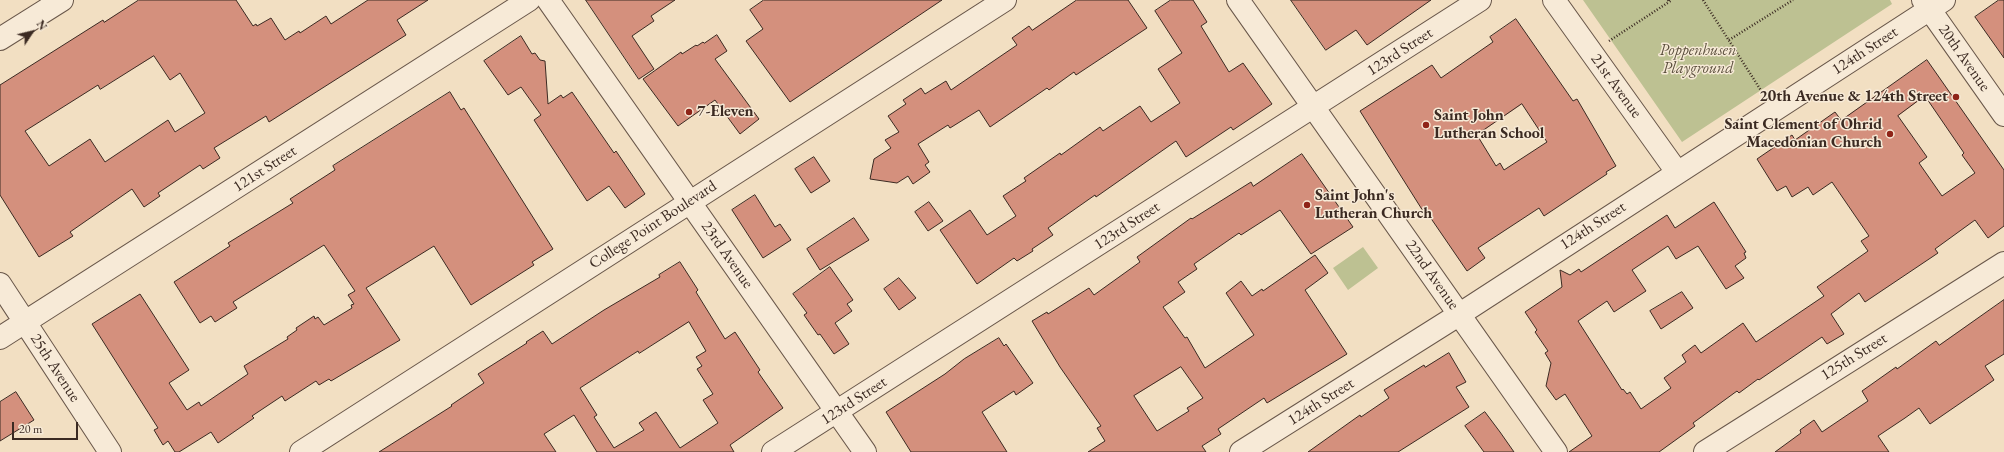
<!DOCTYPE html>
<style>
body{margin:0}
#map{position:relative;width:2004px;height:452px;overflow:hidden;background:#f2dfc2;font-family:"EB Garamond",serif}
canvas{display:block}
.north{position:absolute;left:12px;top:12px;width:40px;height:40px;-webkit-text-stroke:3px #f7ead7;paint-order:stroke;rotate:55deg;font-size:11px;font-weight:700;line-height:16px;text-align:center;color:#3b2a22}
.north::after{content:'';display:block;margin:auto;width:14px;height:18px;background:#3b2a22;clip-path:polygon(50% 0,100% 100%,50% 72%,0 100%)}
.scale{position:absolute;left:12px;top:422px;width:66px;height:18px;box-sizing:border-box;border:2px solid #3b2a22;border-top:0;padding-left:5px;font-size:12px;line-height:14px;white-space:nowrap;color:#3b2a22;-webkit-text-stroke:3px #f7ead7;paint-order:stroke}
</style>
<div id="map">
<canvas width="2004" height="452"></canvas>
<div class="north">N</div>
<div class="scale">20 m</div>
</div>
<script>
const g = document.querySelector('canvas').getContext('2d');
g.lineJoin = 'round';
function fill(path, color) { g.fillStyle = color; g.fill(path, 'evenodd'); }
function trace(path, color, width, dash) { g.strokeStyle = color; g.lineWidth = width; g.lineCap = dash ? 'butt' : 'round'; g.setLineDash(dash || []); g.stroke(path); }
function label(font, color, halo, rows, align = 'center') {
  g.font = font + ' "EB Garamond",serif'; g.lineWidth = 3; g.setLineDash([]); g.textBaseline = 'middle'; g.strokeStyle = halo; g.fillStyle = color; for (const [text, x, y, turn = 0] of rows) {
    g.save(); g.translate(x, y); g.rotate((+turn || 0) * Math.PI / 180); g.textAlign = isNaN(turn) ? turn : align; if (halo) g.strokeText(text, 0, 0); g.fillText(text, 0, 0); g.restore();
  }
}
const green = new Path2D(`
 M1583,0H1890L1892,4L1682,142Z
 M1363,247L1378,268L1348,290L1333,268Z`);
const building = new Path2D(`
 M139,0H236L253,26L256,24L257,26L271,18L285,40L299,31L300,33L326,16L331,24L368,0H428L397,20L406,35L269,122L266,116L214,148L220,158L203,169L200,165L158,193L160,196L144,207L132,189L70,232L73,236L39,257L0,195V85L103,20L104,22ZM154,56L170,80L180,73L205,113L175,132L168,120L105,162L90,139L49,166L25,131L98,85L100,89Z
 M586,0H675L651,16L654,21L632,36L654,69L639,79Z
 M764,0H942L790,102L746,41L763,29L750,10Z
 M1077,0H1128L1147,28L1076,75L1074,72L1049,90L1047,88L990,127L979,110L950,128L948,125L918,144L929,162L925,165L930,172L913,184L908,176L897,183L870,179L874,159L891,148L885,140L899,132L888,116L906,104L903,100L921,88L925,94L946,81L951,90L1017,45L1012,38L1029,26L1032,30Z
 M1171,0H1193L1207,22L1201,26L1229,72L1243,63L1272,104L1233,130L1231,127L1186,157L1176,141L1096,197L1095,195L1048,228L1053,235L1032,249L1033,251L1017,261L1014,258L977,284L940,230L970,210L987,235L1016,216L1003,196L1026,181L1024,178L1060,153L1061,155L1100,127L1103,131L1140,106L1151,122L1180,103L1158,69L1182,53L1155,11Z
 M1291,0H1431L1367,45L1356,30L1326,50Z
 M1999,0H2004V58L1975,17Z
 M1516,19L1573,101L1577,99L1616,166L1606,172L1607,174L1544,216L1539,208L1478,248L1485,258L1467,271L1430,217L1428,219L1360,111L1432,65L1441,78L1493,42L1490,37ZM1522,104L1547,142L1504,170L1500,163L1496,166L1477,135Z
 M717,35L727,51L715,59L759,119L740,134L715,100L678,126L643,79L681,52L682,54L696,45L697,46L703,42L704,43Z
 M521,36L532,54L535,53L540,60L545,61L548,104L561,95L563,98L572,92L614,153L616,151L645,194L625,208L609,186L587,201L534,120L541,115L521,87L508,95L484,61Z
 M1927,60L2004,170V226L1988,238L1975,220L1935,249L1938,253L1865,302L1859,293L1831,314L1844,334L1827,344L1822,337L1759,380L1758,379L1739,393L1737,391L1693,423L1695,426L1659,452H1569L1592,436L1565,394L1556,400L1546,386L1551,363L1545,353L1548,351L1535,332L1537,330L1525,312L1562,287L1560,270L1570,275L1579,269L1581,272L1667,215L1675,228L1714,202L1746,252L1744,253L1746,258L1735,266L1744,278L1726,289L1698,246L1676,259L1668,246L1632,270L1646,291L1614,312L1607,301L1578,321L1622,390L1623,389L1627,394L1630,392L1641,409L1671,388L1664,378L1686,362L1682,355L1695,345L1701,353L1743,323L1756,342L1824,296L1817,287L1868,251L1861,241L1869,236L1832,182L1813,195L1808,187L1792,197L1786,186L1777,191L1757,159L1792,135L1795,140L1835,112L1841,120ZM1925,96L1964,153L1962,155L1975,173L1942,196L1919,163L1927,157L1898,116Z
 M450,92L461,110L464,108L553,249L532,262L534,265L471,305L434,246L366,288L400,340L331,381L329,379L319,385L316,381L285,401L282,396L252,416L254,418L218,443L211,432L179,452H175L168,441L163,445L154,430L158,428L92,324L140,294L189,370L169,383L187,410L199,402L201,406L248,374L244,366L288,339L287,337L297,330L296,328L314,316L315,319L318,317L324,325L352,308L351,305L354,304L348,295L355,291L324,245L233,302L237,308L215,322L211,316L200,323L174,282L230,246L228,243L293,203L290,199L335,170L333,166Z
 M1302,154L1353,227L1311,254L1280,210L1241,235L1239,233L1194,264L1197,269L1178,282L1185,292L1163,307L1185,338L1187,337L1205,368L1254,335L1226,293L1241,281L1252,296L1262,289L1263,291L1315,255L1328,273L1305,290L1347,354L1267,403L1264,398L1218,429L1221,434L1202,446L1206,452H1088L1105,441L1097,428L1101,426L1060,367L1032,321L1047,312L1048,314L1089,288L1094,295L1140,262L1137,257L1191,218L1192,219L1251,182L1253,186ZM1181,367L1203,398L1187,408L1189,411L1157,431L1134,396Z
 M814,157L830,181L811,193L795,169Z
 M755,195L775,227L780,224L791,240L763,258L732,210Z
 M929,202L943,221L928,231L915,212Z
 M854,218L869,240L820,270L807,249Z
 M680,262L698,290L696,292L725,339L735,332L760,370L758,372L783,408L730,445L734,452H597L574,415L544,434L556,452H379L452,406L451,405L484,383L478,374L527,343L526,342L543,331L552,344L604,310L660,277L659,275ZM689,322L706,351L696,357L702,366L697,369L713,394L703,400L718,423L680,448L656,412L639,423L644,430L614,448L594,417L597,415L580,388L638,351L639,353Z
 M830,267L853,300L847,304L852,311L835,323L849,344L834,354L820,334L818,335L804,315L807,313L793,294Z
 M899,278L916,298L899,310L884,289Z
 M1682,292L1693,308L1661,329L1650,311Z
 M2004,300V354L1985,366L1994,380L1930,424L1919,408L1905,418L1878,436L1889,452H1775L1801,433L1800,430L1814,420L1822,432L1868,401L1862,391L1896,367L1897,369L1936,341L1939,345Z
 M999,338L1004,346L1006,344L1033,383L1016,395L1014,391L982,412L1007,452H911L886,412L945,374L964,359Z
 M1449,353L1466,382L1456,387L1469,407L1398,452H1308L1360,415L1361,417L1389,398L1384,390L1424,365L1425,367Z
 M16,392L34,420L0,441V402Z
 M1485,412L1500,432L1514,452H1484L1465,426Z`);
const path = new Path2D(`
 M1668,0L1669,2L1672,0
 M1703,0L1762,92
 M1729,40L1793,0
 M1609,41L1669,2`);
const minor = new Path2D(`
 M548,0L865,452
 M1238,0L1556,452
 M1554,0L1677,172
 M1923,0L2004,115
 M0,39L62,0
 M0,284L110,452
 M0,338L529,0
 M301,452L1005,0
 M773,452L1480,0
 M1241,452L1460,314L1944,0
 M1705,452L2004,263`);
const markers = [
 [1956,97,4,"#8f2418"],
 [689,112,4,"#8f2418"],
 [1426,125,4,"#8f2418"],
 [1890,134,4,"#8f2418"],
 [1307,205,4,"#8f2418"]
];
const parkNames = [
 ["Poppenhusen",1698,51],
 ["Playground",1698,69]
];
const streetNames = [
 ["124th Street",1865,51,-33],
 ["123rd Street",1400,52,-33],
 ["20th Avenue",1964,58,55],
 ["21st Avenue",1616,86,54],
 ["121st Street",265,169,-33],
 ["College Point Boulevard",653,225,-33],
 ["123rd Street",1127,226,-33],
 ["124th Street",1593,226,-33],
 ["23rd Avenue",727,255,55],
 ["22nd Avenue",1432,275,55],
 ["125th Street",1854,357,-32],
 ["25th Avenue",55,368,57],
 ["123rd Street",854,401,-33],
 ["124th Street",1321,402,-32]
];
const poiNames = [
 ["20th Avenue & 124th Street",1948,97,"right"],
 ["7-Eleven",697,112],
 ["Saint John",1434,116],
 ["Lutheran School",1434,134],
 ["Saint Clement of Ohrid",1882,125,"right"],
 ["Macedonian Church",1882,143,"right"],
 ["Saint John's",1315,196],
 ["Lutheran Church",1315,214]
];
fill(green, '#bdc192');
fill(building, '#d4907d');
trace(building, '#3b2a22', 1);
trace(minor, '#69574a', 24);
trace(path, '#3b2a22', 2.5, [1, 2]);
trace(minor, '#f7ead7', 22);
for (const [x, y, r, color] of markers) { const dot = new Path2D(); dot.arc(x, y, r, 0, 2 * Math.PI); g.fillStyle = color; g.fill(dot); trace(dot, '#f7ead7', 1.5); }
label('italic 16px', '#5c503e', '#f7ead7', parkNames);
label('16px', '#3b2a22', '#f7ead7', streetNames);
label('bold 16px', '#3b2a22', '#f7ead7', poiNames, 'left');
</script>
